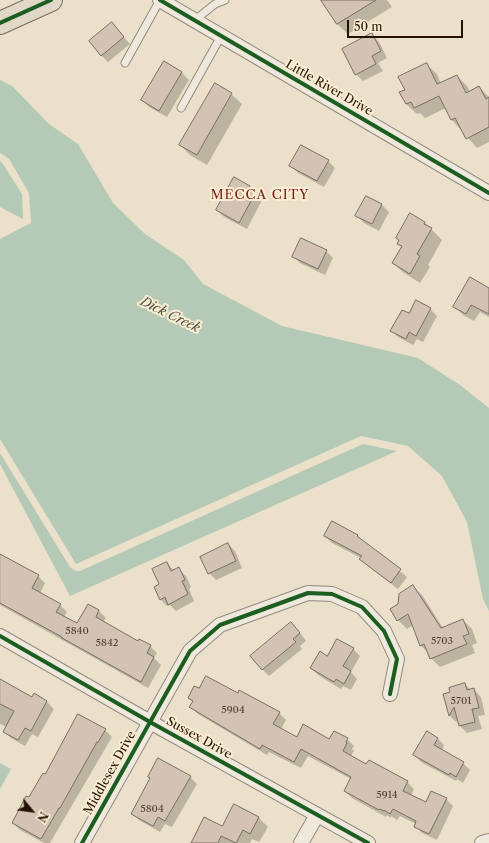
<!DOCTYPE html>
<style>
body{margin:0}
#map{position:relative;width:489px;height:843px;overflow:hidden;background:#ebe0ca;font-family:"Libre Caslon Text",serif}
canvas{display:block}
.north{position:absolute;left:12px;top:791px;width:40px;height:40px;-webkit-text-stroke:3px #fbedd3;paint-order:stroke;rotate:119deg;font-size:11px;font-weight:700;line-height:16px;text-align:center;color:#251202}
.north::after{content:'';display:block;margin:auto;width:14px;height:18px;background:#251202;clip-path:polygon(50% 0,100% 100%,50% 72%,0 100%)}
.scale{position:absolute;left:347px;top:20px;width:116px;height:18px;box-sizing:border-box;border:2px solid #251202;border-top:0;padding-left:5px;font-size:12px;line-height:14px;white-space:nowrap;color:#251202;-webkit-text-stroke:3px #fbedd3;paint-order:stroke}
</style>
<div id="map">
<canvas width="489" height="843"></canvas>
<div class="north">N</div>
<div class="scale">50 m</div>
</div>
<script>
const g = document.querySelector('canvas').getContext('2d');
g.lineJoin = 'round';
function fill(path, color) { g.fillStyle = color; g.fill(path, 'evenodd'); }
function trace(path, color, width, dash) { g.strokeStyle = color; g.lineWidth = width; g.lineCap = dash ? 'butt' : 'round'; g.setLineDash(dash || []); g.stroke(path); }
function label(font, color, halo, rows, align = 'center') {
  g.font = font + ' "Libre Caslon Text",serif'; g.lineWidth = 4; g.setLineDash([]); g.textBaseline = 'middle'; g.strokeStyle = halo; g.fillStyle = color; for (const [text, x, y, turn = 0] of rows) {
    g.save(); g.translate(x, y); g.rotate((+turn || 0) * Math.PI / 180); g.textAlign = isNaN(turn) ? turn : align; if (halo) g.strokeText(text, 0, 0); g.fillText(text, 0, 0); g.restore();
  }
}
const water = new Path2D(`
 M0,80L12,86L49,124L78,144L113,203L145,234L184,260L203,284L282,326L418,358L460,385L489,408V611L483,599L467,522L442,476L408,446L361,436L76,564L0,439V239L31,223L29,193L9,159L0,153Z
 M0,161L3,164L22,194L23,219L0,207Z
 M363,444L397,451L70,596L0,464V453L70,567L76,571H80Z
 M0,763L11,769L0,789Z`);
const shadow = new Path2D(`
 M323,0H387L392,7L348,34L337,24Z
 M112,24L130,44L108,62L101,55Z
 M372,35L379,42L387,58L378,63L383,71L363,81L356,74Z
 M164,62L182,73L189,80L167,117L149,107L142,100Z
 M426,64L437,74L441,84L457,76L467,86L470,92L479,87L489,97V142L477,148L452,120L446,108L425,118L420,113L417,114L406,104V90Z
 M215,84L231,94L242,104L207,165L190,155L180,145Z
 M328,161L335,168L324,187L298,173L291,166Z
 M249,187L262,200L247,229L224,217L217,210Z
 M382,205L389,212L379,231L364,223L357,216Z
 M410,215L425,223L442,240L428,265L430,267L420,283L404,273L393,263L402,247L399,244Z
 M326,251L333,258L325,275L300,263L293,256Z
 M489,289V317L480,312L474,321L463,315L455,307Z
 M430,309L437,316L423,342L417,339L413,345L398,337L391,330L409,315Z
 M332,522L357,536L407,577L398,589L368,566L361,558L332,543L325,536Z
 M228,544L235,551L242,568L216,580L209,573Z
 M0,555L38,576L45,583L40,593L60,605L67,612L64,617L77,625L88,605L99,611L106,618L103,622L139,642L150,646L157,653L154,658L161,665L148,688L0,605Z
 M167,563L174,571L179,569L186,576L191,587L189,589L194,601L176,611L170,605L167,606L160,599V585Z
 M413,587L422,595L443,628L463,620L472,629L477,643L472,645L475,653L440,667L431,658L429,653L421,646L413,625L407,629L398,620L399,604Z
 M298,630L306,641L300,646L302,649L269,676L262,669Z
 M353,649L360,656L351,672L357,679L351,690L343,686L341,689L318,675L311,668L328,657Z
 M0,680L32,698L34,695L47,702L54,709L38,737L32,734L25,746L11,738L4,731L7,727L0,724Z
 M465,684L471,690H474L481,697L485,715L478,716L482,729L467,733L460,726L458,719L456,722L450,716L444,694L451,692Z
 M200,690L238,694L279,713L286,720L281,729L297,738L330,740L347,739L354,746L352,749L354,751L350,757L367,766L407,782L414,789L411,796L427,803L446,799L453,806L437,840L422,833L415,826L416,824L400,816L397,820L391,816V818L387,815L386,817L352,798L345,791L351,779L308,756L301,768L269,752L267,755L198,714L191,707L193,702L189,698Z
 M105,730L112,737L50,843H44L20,830L13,823L45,775Z
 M437,738L444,745L442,751L463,763L470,770L463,783L457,779L456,781L421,762L414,755Z
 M190,777L197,784L172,827L165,824L160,832L139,820L132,813Z
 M235,805L259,818L268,827L259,842L252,839L250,843H192L223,827Z`);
const building = new Path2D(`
 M321,0H376L337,24Z
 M112,22L124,37L101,56L89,41Z
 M372,33L381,51L372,56L376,64L355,75L342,49Z
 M164,61L182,72L159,111L141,100Z
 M427,63L437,84L457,75L466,93L479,86L486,99L489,97V127L466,139L455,118L451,120L439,96L414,108L411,102L406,104L399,92L405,90L398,77Z
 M215,83L232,93L197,155L179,145Z
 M301,145L329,160L317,181L289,166Z
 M234,177L250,186L249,188L256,192L239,223L216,210Z
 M366,196L382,204L372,224L355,216Z
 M410,213L425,222L424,224L432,228L417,254L420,256L410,274L392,263L402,246L397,244L399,240L396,238Z
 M301,238L327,250L318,269L292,257Z
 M470,277L489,288V314L471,305L466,314L453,307Z
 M416,300L431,308L416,336L409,332L406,339L390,331L402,310L409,313Z
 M332,521L358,535L357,536L401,569L391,583L359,559L362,556L324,536Z
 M228,543L236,561L208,574L200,557Z
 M0,554L39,575L32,588L61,604L56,612L77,623L88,604L99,610L96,617L138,641L139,639L151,645L147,653L154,657L141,682L62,638V637L0,603Z
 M167,562L171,571L179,567L185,580L182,581L188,594L168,605L165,597L160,600L154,587L159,584L152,569Z
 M413,585L441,628L463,619L469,634L463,636L467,644L430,659L424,644L420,646L408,614L397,621L390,609L398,604L399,594Z
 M291,622L300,633L293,639L296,642L262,670L250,656Z
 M337,639L354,648L343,666L351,671L344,684L336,679L334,682L310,668L320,651L327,656Z
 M206,676L238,693L239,690L280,712L273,724L297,737L303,724L329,739L334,731L348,738L346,742L347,743L343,751L366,764L369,760L408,781L403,791L426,802L431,791L447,798L429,834L414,827L416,821L393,809L390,814L384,810V811L380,809L379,810L344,791L351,777L301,749L294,762L262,745L260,749L189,707L193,701L188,698L194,686L199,688Z
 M0,679L32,697L34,693L47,701L31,731L25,728L18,740L3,732L14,711L0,704Z
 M465,683L467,690L474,688L479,708L472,709L475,722L459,726L454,707L449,716L443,694L450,692L449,688Z
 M78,714L106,729L98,742H97L60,808H59L41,839L12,823L26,796L29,797L43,773L45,774Z
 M427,731L438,738L434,745L464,762L456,777L450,773L449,775L413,755Z
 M158,758L191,776L165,821L158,817L153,826L131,814L150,778L148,777Z
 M234,804L259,817L250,834L243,830L236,843L221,836L218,843H191L204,817L222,826Z`);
const service = new Path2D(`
 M195,20L215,4L225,0
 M125,63L160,0
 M181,108L221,36`);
const minor = new Path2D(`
 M160,0L489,193
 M0,636L150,722L368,843
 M82,843L190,651L220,625L308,593L332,594L362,607L384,631L397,659L390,694
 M301,843L317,815
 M482,843L489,841`);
const primary = new Path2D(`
 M0,23L51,0`);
const cycleway = new Path2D(`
 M160,0L489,193
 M0,23L51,0
 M0,636L150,722L368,843
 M82,843L190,651L220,625L308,593L332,594L362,607L384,631L397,659L390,694`);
const numberNames = [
 ["5840",77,631],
 ["5703",442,641],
 ["5842",107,643],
 ["5701",461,701],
 ["5904",233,710],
 ["5914",387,795],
 ["5804",152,809]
];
const streetNames = [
 ["Little River Drive",329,88,30],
 ["Sussex Drive",199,738,29],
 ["Middlesex Drive",110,773,-61]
];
const neighbourhoodNames = [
 ["MECCA CITY",260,195]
];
const waterNames = [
 ["Dick Creek",170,315,26]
];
fill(water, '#b5c9b7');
fill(shadow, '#0003');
fill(building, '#d4c3b5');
trace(building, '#786f62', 1);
trace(service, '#948b7d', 9);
trace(minor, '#948b7d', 16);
trace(primary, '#786f62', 24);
trace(service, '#eee8dd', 7);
trace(minor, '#eee8dd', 14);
trace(primary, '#e1d8c7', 22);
trace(cycleway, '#1b5e20', 4);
label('10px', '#513e2f', null, numberNames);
label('12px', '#251202', '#fbedd3', streetNames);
g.letterSpacing = '1px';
label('13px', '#7a1f14', '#fbedd3', neighbourhoodNames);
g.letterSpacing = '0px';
label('italic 13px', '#4f4f3f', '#fbedd3', waterNames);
</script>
